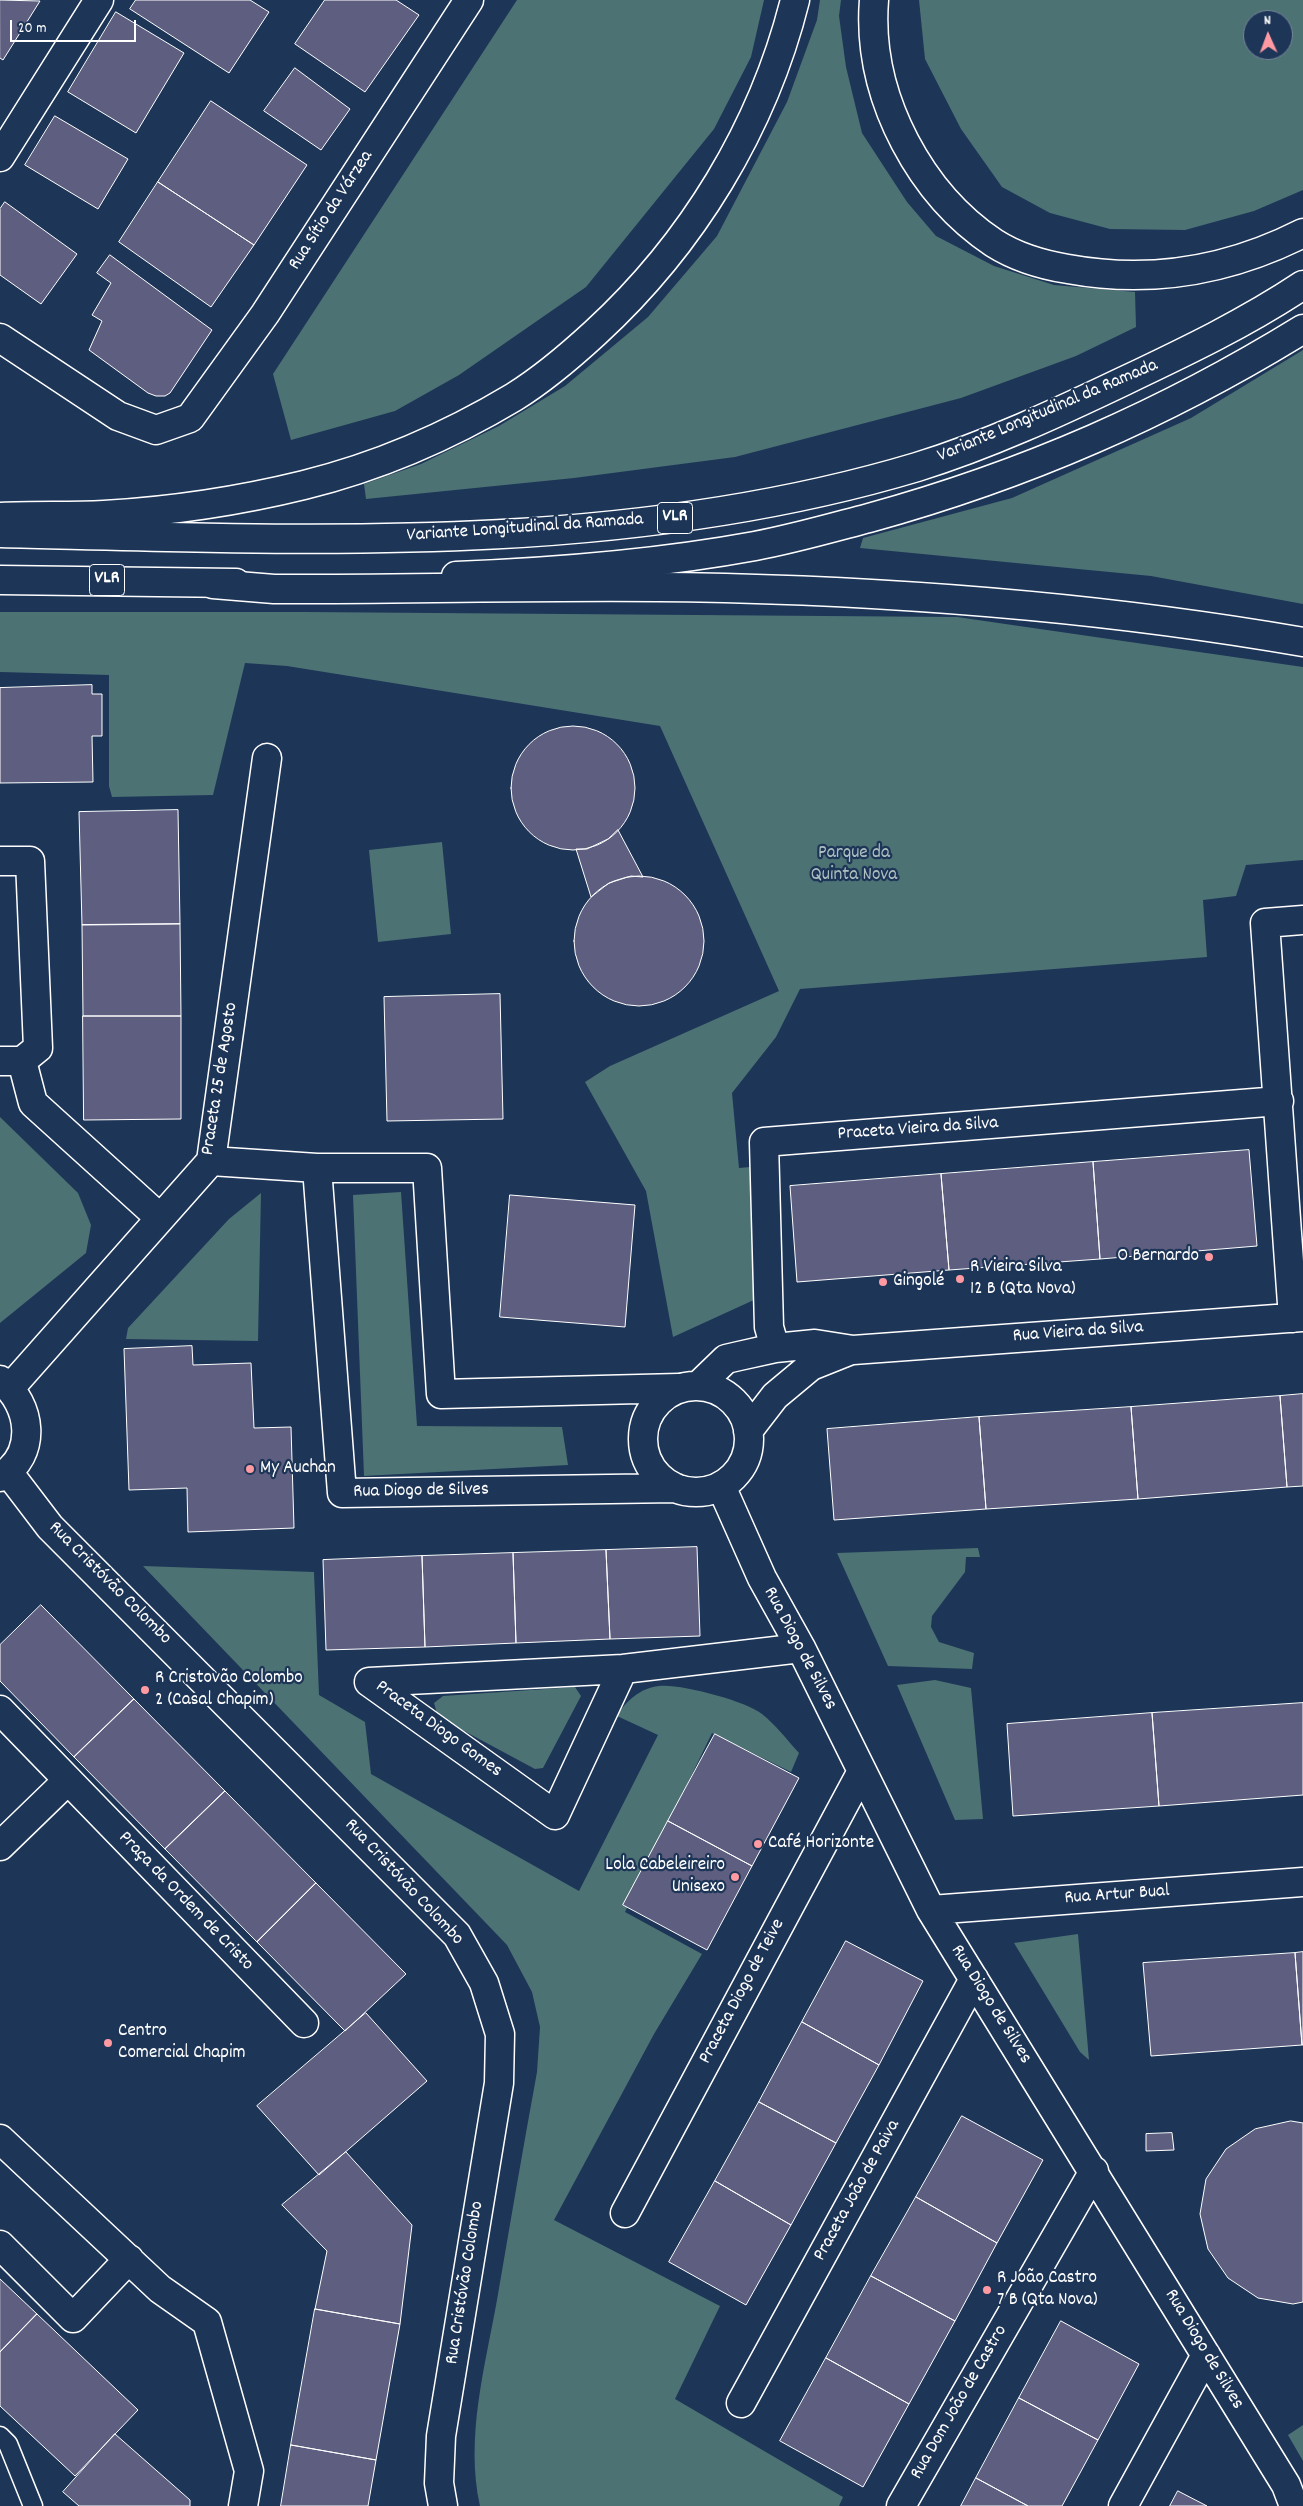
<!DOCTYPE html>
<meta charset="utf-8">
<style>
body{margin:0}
#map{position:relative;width:1303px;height:2506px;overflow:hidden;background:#1d3557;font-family:Dekko,sans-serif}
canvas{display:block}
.north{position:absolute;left:1243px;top:10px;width:50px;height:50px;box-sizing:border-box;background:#1d3557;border:1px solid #77869a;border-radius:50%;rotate:358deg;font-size:14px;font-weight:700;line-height:20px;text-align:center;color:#fff}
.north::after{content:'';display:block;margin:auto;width:18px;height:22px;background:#ff9aa2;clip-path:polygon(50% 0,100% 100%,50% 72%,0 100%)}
.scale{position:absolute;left:10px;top:20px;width:126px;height:22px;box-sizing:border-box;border:2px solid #fff;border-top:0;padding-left:6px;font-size:15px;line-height:18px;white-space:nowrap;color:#fff;-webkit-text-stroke:4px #1d3557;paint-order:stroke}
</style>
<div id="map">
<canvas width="1303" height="2506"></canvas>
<div class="north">N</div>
<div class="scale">20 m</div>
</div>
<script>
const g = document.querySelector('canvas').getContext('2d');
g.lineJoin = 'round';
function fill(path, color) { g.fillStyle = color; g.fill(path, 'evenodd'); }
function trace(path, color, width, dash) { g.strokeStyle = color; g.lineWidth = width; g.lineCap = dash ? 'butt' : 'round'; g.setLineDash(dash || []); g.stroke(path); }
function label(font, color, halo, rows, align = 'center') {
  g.font = font + ' Dekko,sans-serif'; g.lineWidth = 4.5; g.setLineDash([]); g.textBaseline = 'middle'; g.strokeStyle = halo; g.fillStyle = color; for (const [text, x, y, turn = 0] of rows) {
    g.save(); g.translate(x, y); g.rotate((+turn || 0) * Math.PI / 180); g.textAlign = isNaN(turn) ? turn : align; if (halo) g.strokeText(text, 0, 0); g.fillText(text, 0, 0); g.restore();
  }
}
const green = new Path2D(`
 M517,0H764L751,57L714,129L586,287L459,375L395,411L291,440L273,374Z
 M820,0H841L839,16L846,67L862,133L907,202L936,236L994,266L1054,285L1135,292L1136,327L1076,356L961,398L735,457L574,478L366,499L364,484L421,464L499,426L565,386L648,317L717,236L787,102L817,20Z
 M919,0H1303V190L1254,211L1185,230L1110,229L1050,213L1002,187L961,129L925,59ZM1253,20H1283V50H1253Z
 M1303,350V604L1151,576L860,548L863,538L1012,498L1191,418Z
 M0,612H305L957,617L1303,667V860L1246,865L1236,896L1203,900L1207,957L800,989L776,1037L732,1093L739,1168L750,1167L756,1299L673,1337L646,1191L585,1082L610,1066L779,991L660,726L287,666L245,663L213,795L112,797L109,786V675L0,672Z
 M442,842L451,934L378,942L369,850Z
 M0,1117L78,1193L91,1225L86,1253L0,1323Z
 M401,1192L417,1426L562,1427L568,1465L364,1476L353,1195Z
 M261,1193L258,1341L126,1339L128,1328L229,1219Z
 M978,1548L980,1557H966L965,1572L932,1616L931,1627L939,1642L974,1653L972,1669L888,1666L837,1553Z
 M143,1566L314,1572L319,1695L365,1722L371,1774L579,1891L658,1735L617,1716C626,1701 640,1688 659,1686C678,1683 747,1701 762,1714C776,1725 787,1740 799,1753L791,1772L712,1733L625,1912L702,1954L654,2034L554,2220L720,2306L675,2399L843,2497L839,2506H480C465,2438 485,2367 497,2300C510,2224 523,2148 537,2072L540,2027L532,1992L507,1945Z
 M935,1680L971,1688L983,1819L955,1820L897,1685Z
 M575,1687L581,1696L543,1768L535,1769L438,1717L434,1703L443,1696Z
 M1078,1934L1089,2060L1080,2052L1014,1943Z
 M1303,2425V2461L1288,2435Z`);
const building = new Path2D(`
 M0,0L40,1L3,60L0,58Z
 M136,0H250L269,12L229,73L130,9Z
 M325,0H396L419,15L365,92L295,44Z
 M116,12L184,53L136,133L68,92Z
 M295,68L350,109L321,150L264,111Z
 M211,101L307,165L254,245L158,182Z
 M55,116L128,159L98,209L25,165Z
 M158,182L254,245L211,307L119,242Z
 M5,202L77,254L41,304L0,275V209Z
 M110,255L212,330L170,393L165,396H156L148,393L89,350L102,321L92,315L111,283L97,273Z
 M92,685V694H102V736H92L93,782L0,783V688Z
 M511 788a62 62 0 1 1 124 0a62 62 0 1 1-124 0Z
 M178,810L180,924L82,925L79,812Z
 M618,830L643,877L631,876L609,883L591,897L576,849H587L608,839Z
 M574 941a65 65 0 1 1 130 0a65 65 0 1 1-130 0Z
 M180,924L181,1016H83L82,925Z
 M500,994L503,1119L387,1121L384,997Z
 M83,1016H181V1119L84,1120Z
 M1249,1150L1257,1246L1100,1259L1093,1162Z
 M1093,1162L1100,1259L949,1270L941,1174Z
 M941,1174L949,1270L797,1282L790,1186Z
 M510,1195L635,1205L625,1327L500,1317Z
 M192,1346L193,1365L251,1363L254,1428L291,1427L294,1528L188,1532L187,1488L129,1490L124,1349Z
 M1303,1394V1486L1287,1487L1280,1396Z
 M1280,1396L1287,1487L1138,1499L1131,1407Z
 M1131,1407L1138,1499L986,1509L979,1417Z
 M979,1417L986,1509L834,1520L827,1429Z
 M697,1547L700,1636L610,1639L606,1550Z
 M606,1550L610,1639L516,1643L513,1553Z
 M513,1553L516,1643L425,1647L422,1556Z
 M422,1556L425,1647L326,1650L323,1560Z
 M41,1605L134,1699L74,1757L0,1681V1645Z
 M134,1699L225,1791L165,1849L74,1757Z
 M1303,1703V1795L1159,1806L1152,1713Z
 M1152,1713L1159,1806L1013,1816L1007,1724Z
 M715,1734L799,1778L752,1866L668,1821Z
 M225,1791L316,1883L257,1942L165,1849Z
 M668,1821L752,1866L707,1950L623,1905Z
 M316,1883L406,1974L345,2031L257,1942Z
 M846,1941L923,1981L879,2065L802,2022Z
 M1303,1952V2045H1302L1295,1953Z
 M1295,1953L1302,2045L1151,2056L1143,1963Z
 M366,2013L427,2081L319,2175L257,2106Z
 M802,2022L879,2065L836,2143L759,2102Z
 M759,2102L836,2143L791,2225L715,2181Z
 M962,2116L1043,2160L997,2243L916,2197Z
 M1291,2121L1303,2123V2302L1293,2304L1258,2298L1228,2278L1208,2249L1200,2214L1206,2179L1226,2149L1255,2129Z
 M1172,2133L1174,2150L1146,2151V2134Z
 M346,2152L412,2225L400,2324L315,2309L327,2251L282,2205Z
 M715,2181L791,2225L746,2305L669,2262Z
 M916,2197L997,2243L955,2321L871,2276Z
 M871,2276L955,2321L909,2404L826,2358Z
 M0,2279L37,2314L0,2352Z
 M315,2309L400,2324L376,2460L291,2445Z
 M37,2314L138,2410L75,2476L0,2406V2352Z
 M1061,2321L1139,2364L1098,2440L1019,2398Z
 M826,2358L909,2404L863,2487L780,2441Z
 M1019,2398L1098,2440L1062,2506H1028L976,2478Z
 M115,2434L190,2500V2506H79L63,2492Z
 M291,2445L376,2460L368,2506H281Z
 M976,2478L1028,2506H961Z
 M1178,2491L1207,2506H1170Z`);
const service = new Path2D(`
 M0,2436L8,2444L33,2506`);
const minor = new Path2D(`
 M0,157L99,0
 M0,338L118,416L156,430L190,418L265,314L469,0
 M0,861H30L38,1048L22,1061H0
 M22,1061L33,1103L160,1218
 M211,1161L317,1168H427L441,1394L679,1388
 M317,1168L342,1493L676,1488
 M1293,1318L1265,923L1303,920
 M775,1348L769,1327L764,1142L1279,1101
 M0,1380C32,1404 38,1455 0,1477
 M698,1386L726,1359L739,1356L775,1348L815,1344L853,1350L1303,1317
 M643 1439a53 53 0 1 1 106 0a53 53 0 1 1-106 0Z
 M10,1388L211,1161L267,758
 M748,1431L775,1396L811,1366L851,1350
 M8,1472L50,1527L457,1935L484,1983L500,2034L499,2083L441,2436L439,2483L443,2506
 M721,1486L762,1578L801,1648L931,1910L1286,2485L1294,2506
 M369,1682L623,1669L801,1648
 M369,1682L555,1815L623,1669
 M0,1710L304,2023
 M0,1846L67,1781
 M931,1910L1303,1882
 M0,2139L160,2289L207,2322L249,2471L243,2506
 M625,2213L862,1771
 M0,2245L73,2318L129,2259
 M741,2403L974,1979
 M901,2506L1094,2171
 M1123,2506L1206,2355`);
const primary = new Path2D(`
 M0,533C306,540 620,556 917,467C988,445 1057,413 1124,381C1185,352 1246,323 1303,285
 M456,576C556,572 657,564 755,546C793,539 831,528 869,518C1025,475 1165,414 1303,329
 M0,580L236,583`);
const trunk = new Path2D(`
 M874,0C870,50 882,98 905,142C926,182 955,217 994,243C1016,257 1043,265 1068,269C1150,284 1228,271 1303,233
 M0,517C35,515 69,517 104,515C171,511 239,501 304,485C377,467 449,436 514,397C543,379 570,356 595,333C692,244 763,128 795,0
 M213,584L274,589C424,590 575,584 725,588C918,593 1113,609 1303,642`);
const markers = [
 [1209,1257,5,"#ff9aa2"],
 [960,1279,5,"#ff9aa2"],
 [883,1282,5,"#ff9aa2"],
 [250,1469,5,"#ff9aa2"],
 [145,1690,5,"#ff9aa2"],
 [758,1844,5,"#ff9aa2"],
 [735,1877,5,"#ff9aa2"],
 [108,2043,5,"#ff9aa2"],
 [987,2290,5,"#ff9aa2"]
];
const shields = [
 [675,518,35],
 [107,580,35]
];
const shieldNames = [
 ["VLR",675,518],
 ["VLR",107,580]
];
const streetNames = [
 ["Rua Sítio da Várzea",332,211,-57],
 ["Variante Longitudinal da Ramada",1048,412,-23],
 ["Variante Longitudinal da Ramada",525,529,-4],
 ["Praceta 25 de Agosto",221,1079,-81],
 ["Praceta Vieira da Silva",918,1130,-4],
 ["Rua Vieira da Silva",1078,1333,-4],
 ["Rua Diogo de Silves",421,1492,-1],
 ["Rua Cristóvão Colombo",109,1584,45],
 ["Rua Diogo de Silves",799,1649,62],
 ["Praceta Diogo Gomes",438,1730,36],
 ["Rua Cristóvão Colombo",403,1883,47],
 ["Rua Artur Bual",1117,1896,-4],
 ["Praça da Ordem de Cristo",185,1902,46],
 ["Praceta Diogo de Teive",743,1992,-62],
 ["Rua Diogo de Silves",990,2005,58],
 ["Praceta João de Paiva",858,2191,-61],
 ["Rua Cristóvão Colombo",466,2283,-81],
 ["Rua Diogo de Silves",1203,2350,59],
 ["Rua Dom João de Castro",960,2403,-60]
];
const parkNames = [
 ["Parque da",854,854],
 ["Quinta Nova",854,876]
];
const poiNames = [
 ["O Bernardo",1199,1257,"right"],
 ["R Vieira Silva",970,1268],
 ["12 B (Qta Nova)",970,1290],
 ["Gingolé",893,1282],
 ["My Auchan",260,1469],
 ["R Cristovão Colombo",155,1679],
 ["2 (Casal Chapim)",155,1701],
 ["Café Horizonte",768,1844],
 ["Lola Cabeleireiro",725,1866,"right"],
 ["Unisexo",725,1888,"right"],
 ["Centro",118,2032],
 ["Comercial Chapim",118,2054],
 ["R João Castro",997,2279],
 ["7 B (Qta Nova)",997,2301]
];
fill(green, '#4c7274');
fill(building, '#5e5e80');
trace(building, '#fff', 1);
trace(service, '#fff', 21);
trace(minor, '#fff', 31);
trace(primary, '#fff', 31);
trace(trunk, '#fff', 31);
trace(service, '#1d3557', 18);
trace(minor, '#1d3557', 28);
trace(primary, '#1d3557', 28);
trace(trunk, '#1d3557', 28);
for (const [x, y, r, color] of markers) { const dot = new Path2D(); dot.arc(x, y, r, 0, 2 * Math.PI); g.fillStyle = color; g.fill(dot); trace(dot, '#1d3557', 2); }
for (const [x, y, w] of shields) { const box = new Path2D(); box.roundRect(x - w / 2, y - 15.5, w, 31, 4); g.fillStyle = '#1d3557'; g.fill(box); trace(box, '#fff', 1); }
label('bold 18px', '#fff', null, shieldNames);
label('19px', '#fff', '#1d3557', streetNames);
label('19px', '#aec0c0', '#1d3557', parkNames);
label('19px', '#fff', '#1d3557', poiNames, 'left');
</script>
